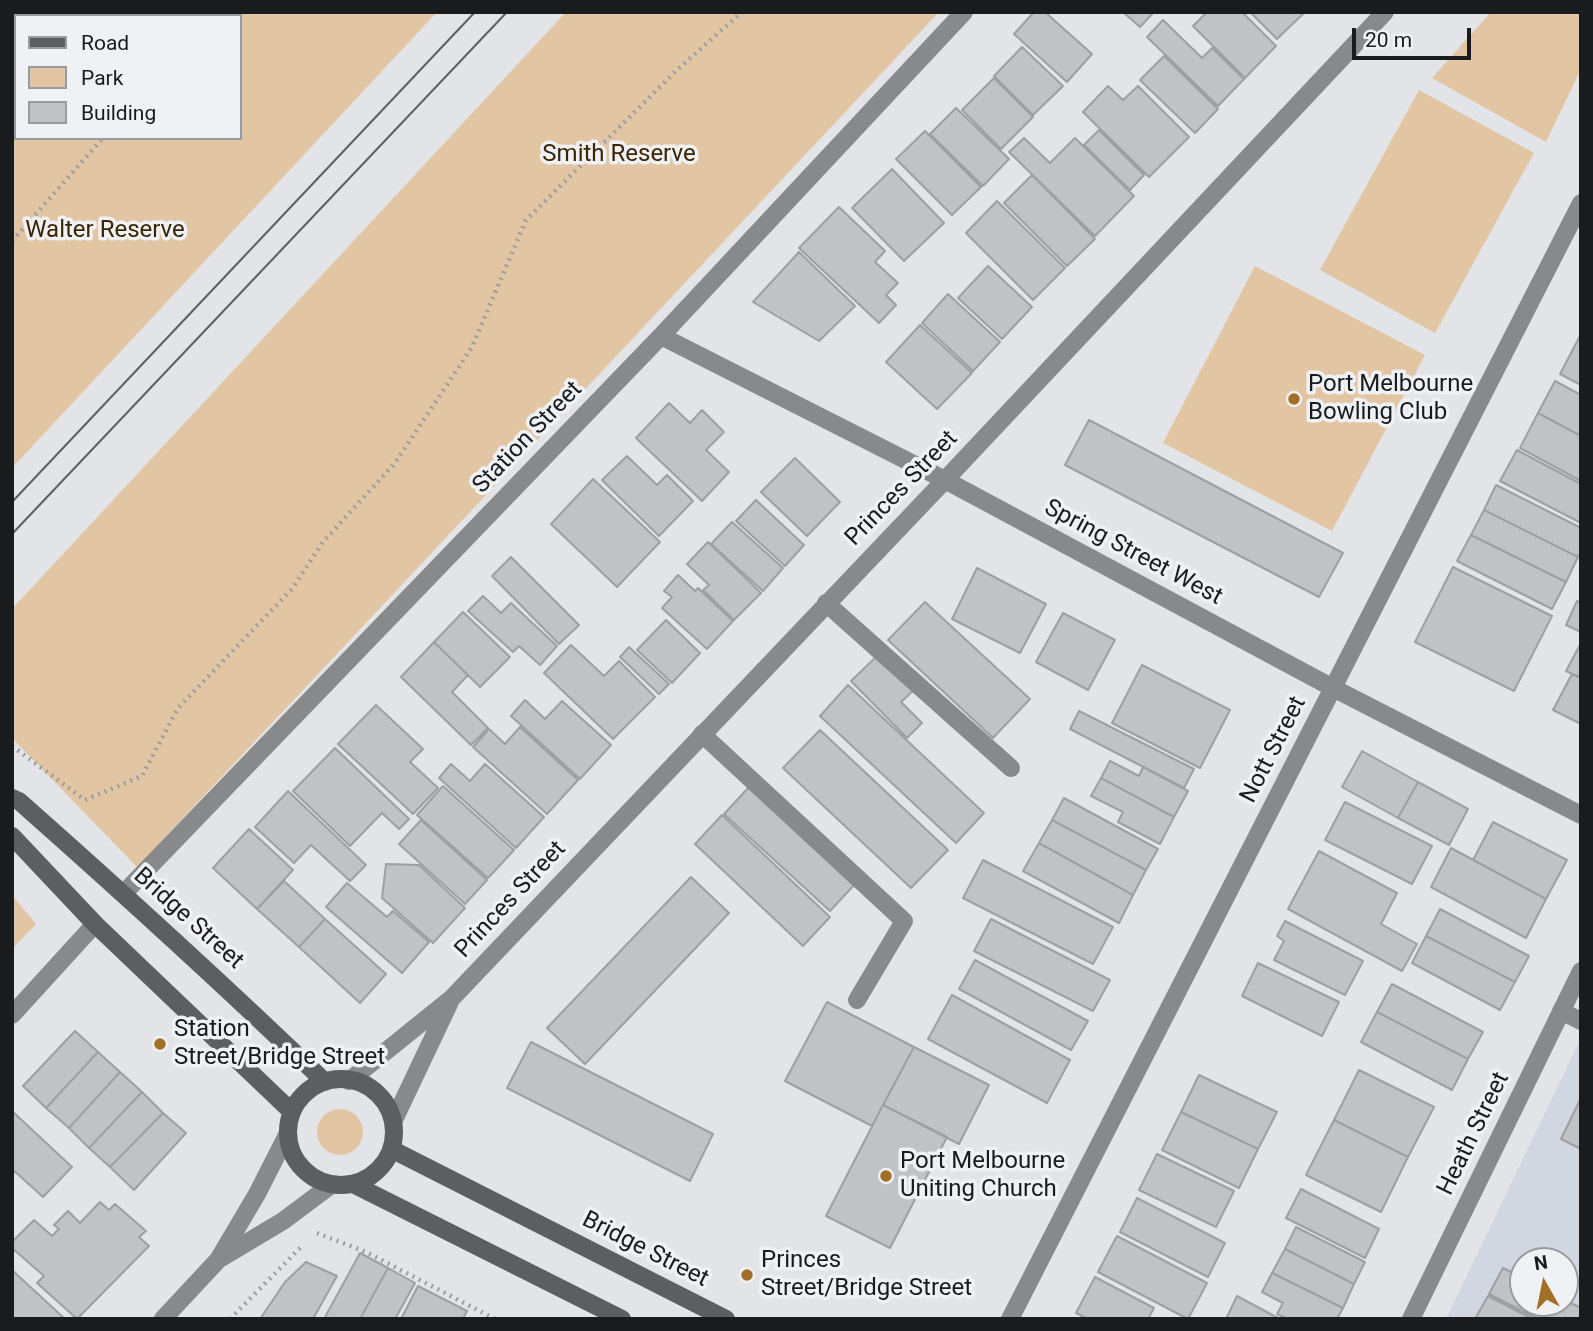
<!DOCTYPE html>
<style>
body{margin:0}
#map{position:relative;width:1593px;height:1331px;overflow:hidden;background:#e2e4e7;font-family:Roboto,sans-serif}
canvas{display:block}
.frame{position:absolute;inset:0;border:14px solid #1a1b1c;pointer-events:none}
.legend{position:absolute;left:14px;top:14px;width:228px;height:126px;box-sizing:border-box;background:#eff1f4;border:2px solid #9a9b9e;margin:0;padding:9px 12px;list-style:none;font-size:21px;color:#1a1b1c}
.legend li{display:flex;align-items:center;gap:14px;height:35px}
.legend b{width:35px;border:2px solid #9a9b9e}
.north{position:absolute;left:1509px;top:1247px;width:70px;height:70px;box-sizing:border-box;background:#eff1f4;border:2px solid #9a9b9e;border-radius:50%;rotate:351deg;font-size:19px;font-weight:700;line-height:28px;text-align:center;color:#1a1b1c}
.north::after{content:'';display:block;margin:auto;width:24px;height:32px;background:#a26f26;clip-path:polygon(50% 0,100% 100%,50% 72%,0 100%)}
.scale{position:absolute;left:1352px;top:28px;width:119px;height:32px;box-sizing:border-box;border:4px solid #1a1b1c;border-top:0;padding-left:9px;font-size:21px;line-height:24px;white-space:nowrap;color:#1a1b1c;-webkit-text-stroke:5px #eff1f4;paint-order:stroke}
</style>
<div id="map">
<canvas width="1593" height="1331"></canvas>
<div class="frame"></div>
<ul class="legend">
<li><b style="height:9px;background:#5c5e5f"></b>Road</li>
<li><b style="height:19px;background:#e2c5a3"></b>Park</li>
<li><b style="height:19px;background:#c0c2c5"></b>Building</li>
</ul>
<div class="north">N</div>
<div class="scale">20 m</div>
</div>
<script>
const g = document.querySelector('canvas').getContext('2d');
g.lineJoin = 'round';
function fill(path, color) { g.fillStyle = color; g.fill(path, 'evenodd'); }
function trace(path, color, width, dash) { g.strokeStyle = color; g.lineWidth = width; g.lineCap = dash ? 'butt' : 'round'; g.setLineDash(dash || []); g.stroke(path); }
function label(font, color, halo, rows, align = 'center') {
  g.font = font + ' Roboto,sans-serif'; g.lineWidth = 7; g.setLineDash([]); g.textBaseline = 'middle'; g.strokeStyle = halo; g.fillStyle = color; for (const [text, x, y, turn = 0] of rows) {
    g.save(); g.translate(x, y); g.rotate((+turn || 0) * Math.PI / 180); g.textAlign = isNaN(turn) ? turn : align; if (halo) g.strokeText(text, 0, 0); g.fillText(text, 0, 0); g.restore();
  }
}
const built = new Path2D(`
 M1581,1038V1319H1446ZM1523,1261H1565V1303H1523Z`);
const green = new Path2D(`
 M62,12H437L12,468V64L16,61V138H240V16H59Z
 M566,12H939L137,867L12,738V609Z
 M1491,12H1581V69L1546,142L1432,78Z
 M1419,90L1534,153L1435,333L1320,270Z
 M1255,266L1425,355L1332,531L1163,443Z
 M12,895L36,924L12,949Z
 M317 1132a23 23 0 1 1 46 0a23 23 0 1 1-46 0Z`);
const building = new Path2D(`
 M1034,12H1045L1092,54L1067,82L1014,34Z
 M1123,12H1154L1140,27Z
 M1207,12H1242L1276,46L1245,78L1193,26Z
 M1250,12H1305L1277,39Z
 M1163,20L1202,58L1212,48L1244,79L1218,106L1147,37Z
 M1022,47L1063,86L1033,115L994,76Z
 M1164,56L1218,109L1195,133L1140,80Z
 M994,78L1033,117L1001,149L962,110Z
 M1108,86L1123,100L1138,86L1189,137L1149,177L1083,112Z
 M956,108L1009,159L983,186L930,134Z
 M1099,130L1144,175L1130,190L1084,145Z
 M925,131L981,187L952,215L896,159Z
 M1024,138L1050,163L1075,138L1134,196L1095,236L1009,152Z
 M892,169L944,223L904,261L852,208Z
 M1032,175L1095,239L1067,266L1004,203Z
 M997,201L1065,268L1033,300L966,233Z
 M839,207L885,251L875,262L898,283L886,295L896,305L879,323L799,248Z
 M799,252L855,306L819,341L753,302Z
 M988,266L1032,307L1002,339L958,298Z
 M948,294L1000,342L973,371L922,323Z
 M920,325L972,373L937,409L886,362Z
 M1581,334V385L1560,374Z
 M1555,381L1581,395V436L1538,413Z
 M669,403L690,423L702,410L724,432L706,450L729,472L702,501L636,438Z
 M1538,413L1581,436V481L1520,448Z
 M1089,420L1343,553L1319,597L1065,465Z
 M1517,450L1581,484V523L1500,481Z
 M627,456L657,485L667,475L693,501L659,536L602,480Z
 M795,458L840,502L807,536L761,492Z
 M593,479L660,542L617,587L551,524Z
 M1496,485L1581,528V552L1578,557L1484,510Z
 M756,500L804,545L785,566L736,521Z
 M1484,510L1578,557L1566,582L1471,535Z
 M732,522L783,568L763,591L711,544Z
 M1471,535L1566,582L1552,609L1457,561Z
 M708,542L761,593L734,620L703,590L709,585L687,564Z
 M511,557L579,625L559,644L492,576Z
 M1453,567L1552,616L1514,691L1415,642Z
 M977,568L1046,604L1020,653L952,619Z
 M678,575L695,591L698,588L733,621L707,649L662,608L672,597L664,591Z
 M483,596L501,613L511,603L557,646L540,665L519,646L513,652L468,611Z
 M1577,601L1581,603V632L1566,625Z
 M925,602L1030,699L993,738L888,640Z
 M463,612L510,657L480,687L434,642Z
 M1063,613L1115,640L1088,690L1036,662Z
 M666,620L700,653L672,683L637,650Z
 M434,642L468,675L452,692L488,728L471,745L401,677Z
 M1581,643V678L1566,671Z
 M571,645L604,676L619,661L655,697L613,739L544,673Z
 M629,647L669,684L659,694L620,657Z
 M877,656L913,691L901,702L922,723L907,738L851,681Z
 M1142,665L1230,710L1200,768L1112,723Z
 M1572,674L1581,678V724L1553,710Z
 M848,685L984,813L956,843L820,716Z
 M525,700L545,719L562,701L611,745L580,779L511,716Z
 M376,705L423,749L410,762L438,788L413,814L338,744Z
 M1079,711L1194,769L1184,788L1070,729Z
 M520,727L578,780L547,814L473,747L489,729L505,744Z
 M820,730L948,850L911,888L783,768Z
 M335,748L409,819L399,829L382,813L350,846L293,791Z
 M1362,751L1418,782L1398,818L1342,787Z
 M1110,761L1139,776L1143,767L1188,791L1174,817L1101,778Z
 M451,764L470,781L485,764L544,817L516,848L439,778Z
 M1101,778L1174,817L1160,844L1118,822L1123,812L1091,796Z
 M1418,782L1468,809L1449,845L1398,818Z
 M443,786L514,850L488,878L417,815Z
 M749,787L855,884L830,911L724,814Z
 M288,791L366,865L350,881L311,845L294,863L255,827Z
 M1064,798L1158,849L1146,870L1052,820Z
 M1345,802L1432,846L1412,884L1325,840Z
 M722,815L830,917L803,946L695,844Z
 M421,820L487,880L465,904L399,844Z
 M1052,820L1146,870L1133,895L1039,843Z
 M1493,822L1567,860L1546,899L1473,860Z
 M249,829L293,870L257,909L213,868Z
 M1039,843L1133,895L1119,923L1023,871Z
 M1451,848L1546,899L1526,938L1431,887Z
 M1319,851L1397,893L1381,924L1417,944L1402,971L1288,909Z
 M983,860L1113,927L1093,964L963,898Z
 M386,864L419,865L465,908L433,943L382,898Z
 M691,877L729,913L585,1064L547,1028Z
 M284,881L325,919L299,947L257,909Z
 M347,883L387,917L393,911L429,942L402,973L326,907Z
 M1440,909L1529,956L1515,982L1426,936Z
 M325,919L386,974L360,1003L299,947Z
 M991,919L1110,980L1093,1011L974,951Z
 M1285,921L1363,961L1345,995L1274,960L1284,941L1277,936Z
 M1426,936L1515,982L1500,1010L1412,963Z
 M975,960L1088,1021L1071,1050L959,989Z
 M1258,963L1339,1002L1322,1036L1242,996Z
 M1392,984L1483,1032L1468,1059L1377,1012Z
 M952,995L1070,1060L1047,1103L928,1039Z
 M827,1002L914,1047L872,1126L785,1081Z
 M1377,1012L1468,1059L1452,1090L1361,1042Z
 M75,1031L98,1052L46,1108L23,1086Z
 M531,1042L713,1134L690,1181L507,1088Z
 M914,1047L989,1085L959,1144L883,1105Z
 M98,1052L120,1072L69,1128L46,1108Z
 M1359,1070L1434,1107L1408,1157L1334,1120Z
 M120,1072L142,1092L89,1148L69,1128Z
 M1199,1075L1277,1112L1258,1149L1181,1112Z
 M142,1092L163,1113L110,1167L89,1148Z
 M1581,1098V1149L1561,1139Z
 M883,1105L947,1137L890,1248L826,1216Z
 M12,1111L72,1167L43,1197L12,1169Z
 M1181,1112L1258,1149L1239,1188L1162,1150Z
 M163,1113L186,1133L134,1190L110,1167Z
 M1334,1120L1408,1157L1381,1212L1306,1175Z
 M1157,1154L1234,1191L1216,1227L1139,1190Z
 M1301,1189L1379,1229L1365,1258L1286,1218Z
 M1137,1198L1225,1243L1208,1277L1120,1232Z
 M100,1202L109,1210L115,1204L146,1231L139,1237L149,1246L77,1319L37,1283L44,1276L12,1248V1242L34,1220L52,1236L59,1229L54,1225L68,1211L80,1223Z
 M1296,1227L1365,1262L1354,1284L1285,1249Z
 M1117,1236L1207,1283L1188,1319L1098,1272Z
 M1285,1249L1354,1284L1343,1308L1272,1273Z
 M360,1253L388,1268L360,1319H324Z
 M306,1262L337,1276L313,1319H260L285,1282Z
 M388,1268L415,1283L395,1319H360Z
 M1503,1268L1523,1278V1303H1565V1300L1581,1308V1319H1538L1489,1294Z
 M12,1270L65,1319H12Z
 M1272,1273L1343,1308L1337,1319H1288L1277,1314L1283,1303L1262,1292Z
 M1095,1277L1154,1308L1148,1319H1088L1076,1313Z
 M418,1286L467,1311L463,1319H401Z
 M1237,1296L1280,1319H1226Z
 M1488,1296L1533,1319H1475Z`);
const path = new Path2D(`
 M228,16L233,12
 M12,241L103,138
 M12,746L85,800L142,776L178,708L292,589L323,542L395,463L472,347L526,220L678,69L742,12
 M317,1233L366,1252L495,1319
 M230,1319L301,1247`);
const lane = new Path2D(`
 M826,603L1011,768
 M702,734L904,921L857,1000`);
const street = new Path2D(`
 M12,21L16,18
 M661,336L945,480L1333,688L1581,815
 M124,893L661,336L964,12
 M1561,1011L1581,1021
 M12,1015L95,924
 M349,1081L452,998L945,480L1385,12
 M394,1120L449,1004
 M221,1258L283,1221L331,1185
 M163,1319L218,1260L257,1194L288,1133
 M1010,1319L1581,203
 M1411,1319L1581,971`);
const secondary = new Path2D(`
 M12,798L19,801C123,893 225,986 325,1082
 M12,836L95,924L292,1112
 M288 1132a53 53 0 1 1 106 0a53 53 0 1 1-106 0Z
 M391,1149L726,1319
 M353,1184L622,1319`);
const tram = new Path2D(`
 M12,502L475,12
 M12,534L507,12`);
const markers = [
 [1294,399,7,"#a26f26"],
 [160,1044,7,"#a26f26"],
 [886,1176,7,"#a26f26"],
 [747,1275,7,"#a26f26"]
];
const parkNames = [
 ["Smith Reserve",619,155],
 ["Walter Reserve",105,231]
];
const poiNames = [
 ["Port Melbourne",1308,385],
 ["Bowling Club",1308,413],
 ["Station",174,1030],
 ["Street/Bridge Street",174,1058],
 ["Port Melbourne",900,1162],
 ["Uniting Church",900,1190],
 ["Princes",761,1261],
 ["Street/Bridge Street",761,1289]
];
const streetNames = [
 ["Station Street",528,438,-46],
 ["Princes Street",902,489,-46],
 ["Spring Street West",1133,553,28],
 ["Nott Street",1274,750,-63],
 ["Princes Street",511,900,-47],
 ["Bridge Street",188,919,42],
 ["Heath Street",1474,1134,-64],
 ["Bridge Street",645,1250,27]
];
fill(built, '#d1d7e0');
fill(green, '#e2c5a3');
fill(building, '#c0c2c5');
trace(building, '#9d9fa1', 2);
trace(path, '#9c9ea0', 4.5, [2, 5]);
trace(lane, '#88898a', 18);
trace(street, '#88898a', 18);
trace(secondary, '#5c5e5f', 18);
trace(tram, '#5e5f61', 2);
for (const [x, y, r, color] of markers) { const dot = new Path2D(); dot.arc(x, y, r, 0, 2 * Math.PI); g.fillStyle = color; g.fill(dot); trace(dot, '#eff1f4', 2.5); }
label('24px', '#3b2505', '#eff1f4', parkNames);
label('24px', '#1a1b1c', '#eff1f4', poiNames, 'left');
label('24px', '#1a1b1c', '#eff1f4', streetNames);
</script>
